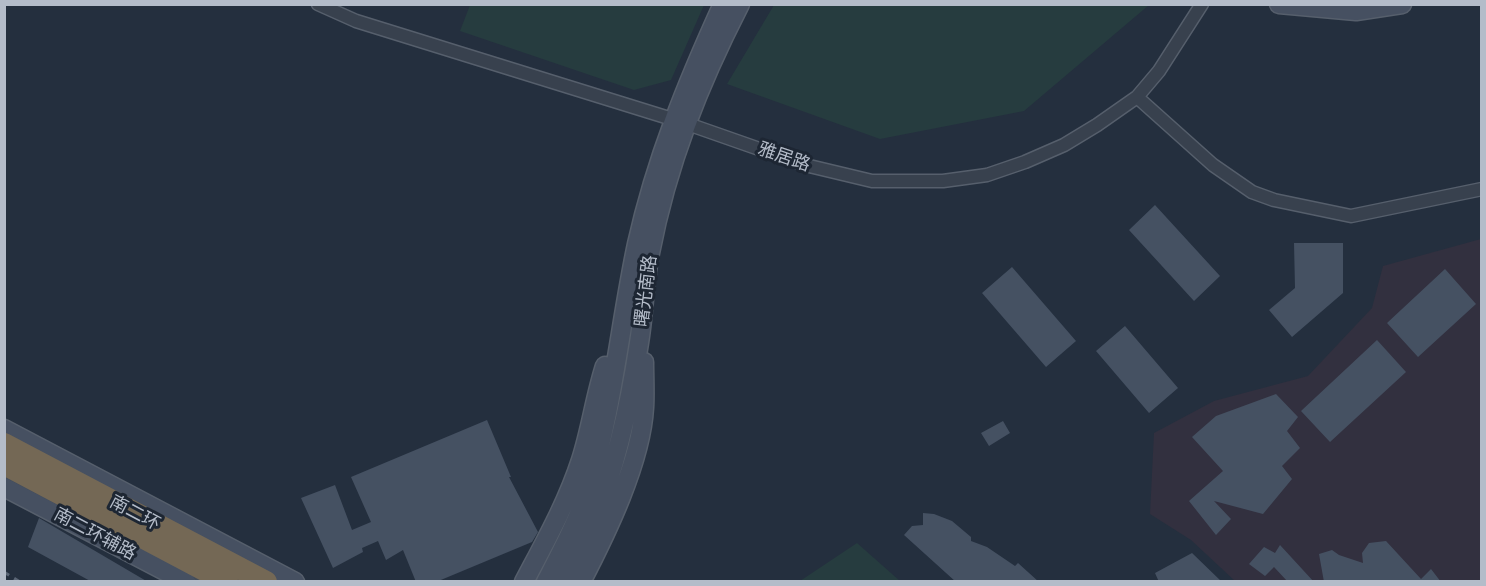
<!DOCTYPE html>
<meta charset="utf-8">
<style>
body{margin:0}
#map{position:relative;width:1486px;height:586px;overflow:hidden;background:#242f3e;font-family:"Public Sans",sans-serif}
canvas{display:block}
.frame{position:absolute;inset:0;border:6px solid #b4bcc9;pointer-events:none}
</style>
<div id="map">
<canvas width="1486" height="586"></canvas>
<div class="frame"></div>
</div>
<script>
const g = document.querySelector('canvas').getContext('2d');
g.lineJoin = 'round';
function fill(path, color) { g.fillStyle = color; g.fill(path, 'evenodd'); }
function trace(path, color, width, dash) { g.strokeStyle = color; g.lineWidth = width; g.lineCap = dash ? 'butt' : 'round'; g.setLineDash(dash || []); g.stroke(path); }
function label(font, color, halo, rows, align = 'center') {
  g.font = font + ' "Public Sans","Noto Sans SC",sans-serif'; g.lineWidth = 6; g.setLineDash([]); g.textBaseline = 'middle'; g.strokeStyle = halo; g.fillStyle = color; for (const [text, x, y, turn = 0] of rows) {
    g.save(); g.translate(x, y); g.rotate((+turn || 0) * Math.PI / 180); g.textAlign = isNaN(turn) ? turn : align; if (halo) g.strokeText(text, 0, 0); g.fillText(text, 0, 0); g.restore();
  }
}
const medical = new Path2D(`
 M1481,239V581H1235L1191,540L1150,514L1154,433L1214,401L1308,376L1372,308L1383,266Z`);
const green = new Path2D(`
 M470,5V4L704,5L671,80L634,90L460,31Z
 M774,5V4L1149,5L1024,111L880,139L727,84Z
 M857,543L900,581H800Z`);
const building = new Path2D(`
 M1155,205L1220,276L1194,301L1129,230Z
 M1294,243H1343V293L1292,337L1269,310L1295,288Z
 M1012,267L1076,341L1046,367L982,293Z
 M1445,269L1476,304L1418,357L1387,323Z
 M1125,326L1178,388L1149,413L1096,351Z
 M1377,340L1406,372L1330,442L1301,411Z
 M1276,394L1298,417L1287,431L1300,448L1282,466L1292,479L1263,514L1214,501L1231,519L1216,535L1189,501L1223,471L1192,437L1216,416Z
 M487,420L511,477H509L538,532L532,542L436,582H416L403,550L386,560L378,541L362,548L363,552L333,568L301,498L335,485L352,530L371,522L351,477Z
 M1003,421L1010,433L989,446L981,433Z
 M923,513L934,514L952,521L971,537V541L987,547L1015,566L1018,563L1039,582H956L904,535L912,526L923,525Z
 M39,518L148,582H92L28,547Z
 M1386,541L1421,579L1431,569L1441,582H1324L1319,554L1332,550L1339,555L1363,563L1362,553L1369,543Z
 M1280,545L1314,582H1288L1274,567L1265,576L1249,564L1264,547L1275,553Z
 M1192,553L1222,582H1159L1155,573Z`);
const street = new Path2D(`
 M318,4L356,21L685,123L805,165L872,181H943L987,175L1025,162L1064,145L1097,125L1137,97L1159,71L1202,4
 M1137,97L1213,165L1252,192L1274,200L1351,216L1482,189`);
const secondary = new Path2D(`
 M1279,4L1356,11L1402,4
 M4,429L295,582
 M4,487L186,582
 M524,582C545,542 567,503 581,460C591,429 595,397 605,366
 M546,582C562,551 579,519 589,486C613,407 620,324 637,244C656,159 687,83 723,4
 M564,582C574,561 585,541 594,520C617,464 630,403 639,343C644,313 644,283 650,253C667,164 699,84 740,4
 M581,582C606,534 641,462 644,408C645,393 644,377 644,362`);
const highway = new Path2D(`
 M4,444L266,582
 M4,464L227,582`);
const rail = new Path2D(`
 M4,572L20,582`);
const streetNames = [
 ["雅居路",784,157,19],
 ["曙光南路",646,291,-83],
 ["南二环",135,513,28],
 ["南二环辅路",95,534,28]
];
fill(medical, '#32303f');
fill(green, '#263c3f');
fill(building, '#455162');
trace(street, '#565f6c', 15);
trace(secondary, '#565f6c', 21);
trace(highway, '#434c59', 26);
trace(street, '#38414e', 12);
trace(secondary, '#465061', 18);
trace(highway, '#746855', 22);
trace(rail, '#5a6575', 3, [6, 6]);
label('18px', '#b4bcc9', '#1d2633', streetNames);
</script>
